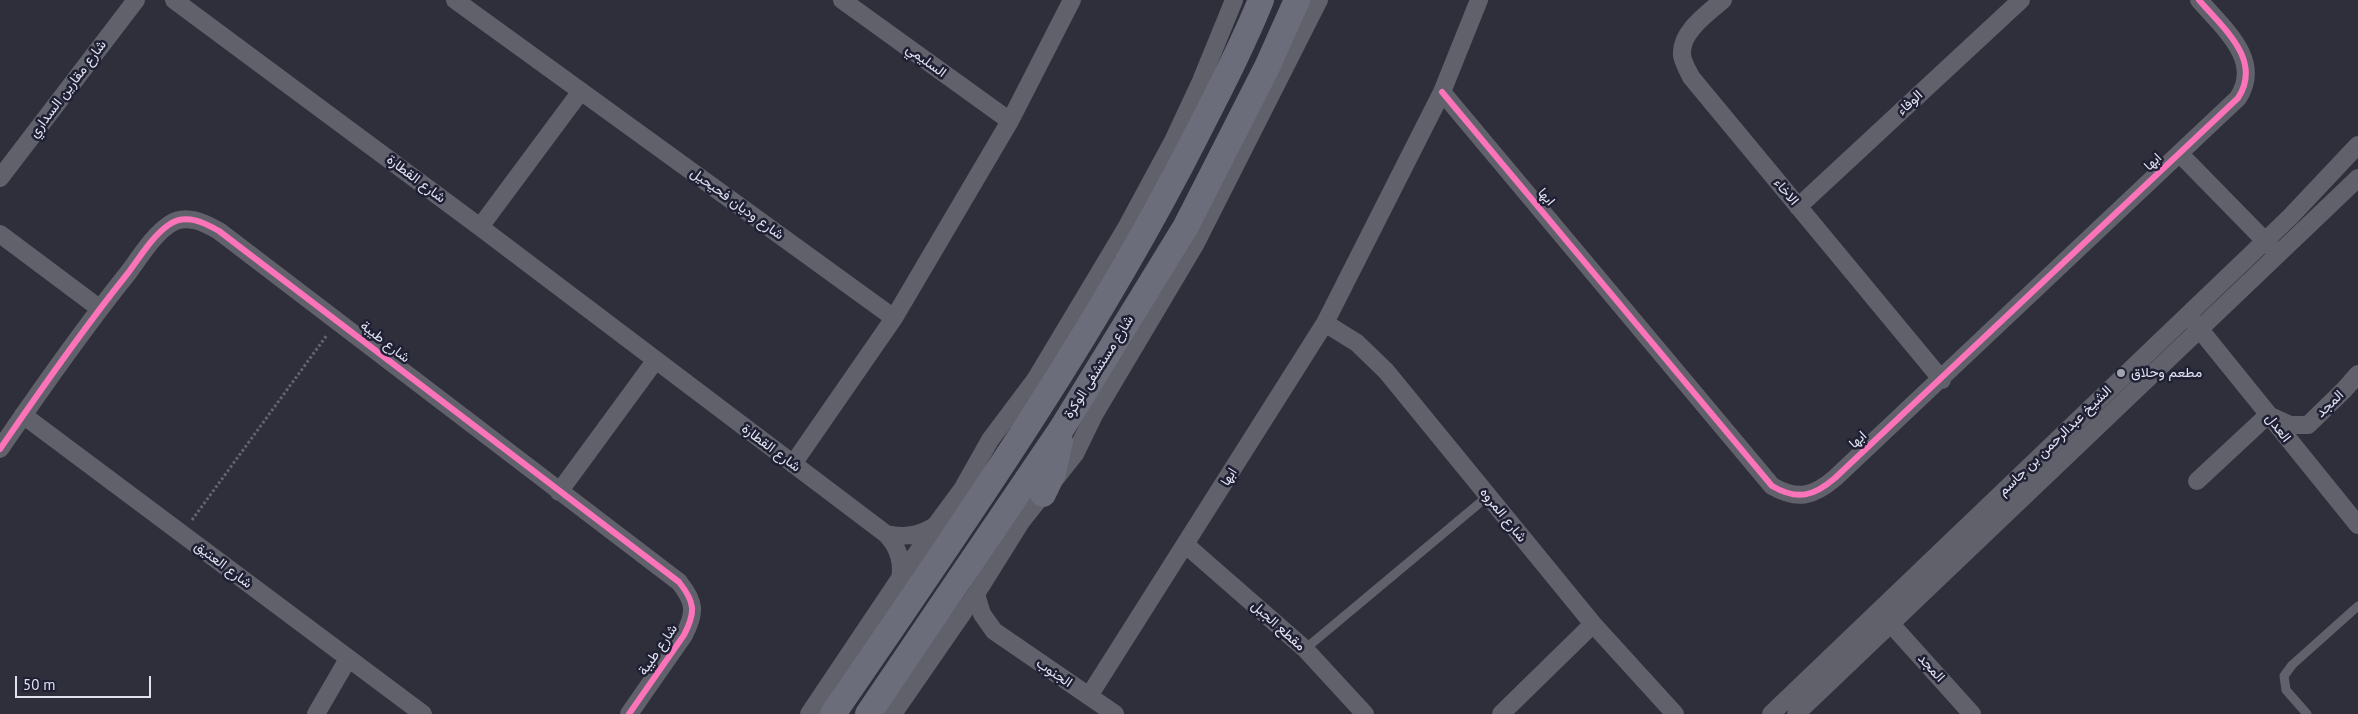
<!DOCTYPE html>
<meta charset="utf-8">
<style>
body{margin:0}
#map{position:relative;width:2358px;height:714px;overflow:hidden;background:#2e2f3b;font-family:"PT Sans",sans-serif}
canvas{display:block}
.scale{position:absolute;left:15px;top:676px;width:136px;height:22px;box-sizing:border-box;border:2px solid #e0e2f0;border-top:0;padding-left:6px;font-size:15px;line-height:18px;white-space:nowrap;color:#e0e2f0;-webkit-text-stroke:4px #202035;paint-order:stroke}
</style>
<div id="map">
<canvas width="2358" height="714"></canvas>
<div class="scale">50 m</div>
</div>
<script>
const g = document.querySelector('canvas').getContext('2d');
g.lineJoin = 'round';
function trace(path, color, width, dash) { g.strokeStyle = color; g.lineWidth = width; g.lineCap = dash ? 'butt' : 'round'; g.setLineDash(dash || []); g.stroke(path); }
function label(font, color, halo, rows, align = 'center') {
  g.font = font + ' "PT Sans",Vazirmatn,sans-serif'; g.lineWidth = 5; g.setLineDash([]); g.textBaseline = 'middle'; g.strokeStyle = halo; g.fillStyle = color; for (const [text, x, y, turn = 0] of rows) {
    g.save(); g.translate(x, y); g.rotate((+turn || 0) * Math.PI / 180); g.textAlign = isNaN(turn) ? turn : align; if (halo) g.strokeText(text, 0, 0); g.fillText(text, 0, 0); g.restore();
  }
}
const path = new Path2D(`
 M192,520L327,335`);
const lane = new Path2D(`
 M1305,649L1488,496
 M2307,714L2286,690L2284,676L2292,665L2358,606`);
const street = new Path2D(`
 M174,0L480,227L886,534C899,548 903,562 900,581
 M455,0L894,318
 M842,0L1010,121
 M1723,0C1708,13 1680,32 1682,55C1683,63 1688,70 1691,77L1942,380
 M1442,92L1772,486C1798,501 1814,496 1835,478L2238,98C2263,60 2223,28 2199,0
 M2180,154L2272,248
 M0,178L136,0
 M1798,207L2021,0
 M480,227L581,91
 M0,234L99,308
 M2193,321L2358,525
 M1325,323L1357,343L1386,371L1593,624L1675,714
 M23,415L423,714
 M0,449C41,389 83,329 128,273C140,257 153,235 170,224C186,213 205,223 219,231L679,582C695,602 696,612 684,635L629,714
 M793,464L894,318L1010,121L1072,0
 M2197,481L2268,415L2290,425H2308L2344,390L2358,374
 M559,492L655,361
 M886,534C904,538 919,536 935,526
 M1186,545L1305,649L1365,714
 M976,594L982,614L994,631L1115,714
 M1882,614L1972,714
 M1089,696L1325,323L1442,92L1479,0
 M316,714L348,659
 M809,714L935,526L963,488L990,440L1035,380L1126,228L1173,141L1201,81L1234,0
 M893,714L976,594L1021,522L1075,454L1094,415L1195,245L1319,0
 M1501,714L1593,624
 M1771,714L2290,217L2358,145
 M1796,714L2358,178`);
const secondary = new Path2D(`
 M1043,494L1053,473L1060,441
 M833,714C962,526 1093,339 1196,136C1219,91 1242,47 1261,0
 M868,714L1062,428L1186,226L1267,67L1297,0`);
const cycleway = new Path2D(`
 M1442,92L1772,486C1798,501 1814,496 1835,478L2238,98C2263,60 2223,28 2199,0
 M0,449C41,389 83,329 128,273C140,257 153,235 170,224C186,213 205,223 219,231L679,582C695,602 696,612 684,635L629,714`);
const markers = [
 [2121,373,5,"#a2a3b1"]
];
const streetNames = [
 ["السليمي",926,61,36],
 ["شارع مقارين السداري",68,89,-53],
 ["الوفاء",1910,103,-43],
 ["ابها",2153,162,-44],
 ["شارع القطارة",416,179,37],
 ["الاخاء",1786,192,50],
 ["ابها",1546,197,50],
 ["شارع وديان فحيحيل",737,204,36],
 ["شارع طيبة",385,342,38],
 ["شارع مستشفى الوكرة",1099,367,-58],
 ["المجد",2330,404,-44],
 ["العدل",2278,428,52],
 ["ابها",1858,440,-43],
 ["الشيخ عبدالرحمن بن جاسم",2055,441,-44],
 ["شارع القطارة",771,448,37],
 ["ابها",1229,477,-58],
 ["شارع المروه",1503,515,51],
 ["شارع العتيق",223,565,37],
 ["مقطع الجبل",1278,626,42],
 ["شارع طيبة",658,650,-56],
 ["المجد",1931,668,48],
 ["الجنوب",1054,673,34]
];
const poiNames = [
 ["مطعم وحلاق",2131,373]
];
trace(path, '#64656e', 3, [2.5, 2.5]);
trace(lane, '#61616c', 9);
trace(street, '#61616c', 18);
trace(secondary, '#6c6d7b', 26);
trace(cycleway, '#fb73b8', 6);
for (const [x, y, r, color] of markers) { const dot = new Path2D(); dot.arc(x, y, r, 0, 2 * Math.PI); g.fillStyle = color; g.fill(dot); trace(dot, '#202035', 2); }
label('14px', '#e0e2f0', '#202035', streetNames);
label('14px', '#e0e2f0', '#202035', poiNames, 'left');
</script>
